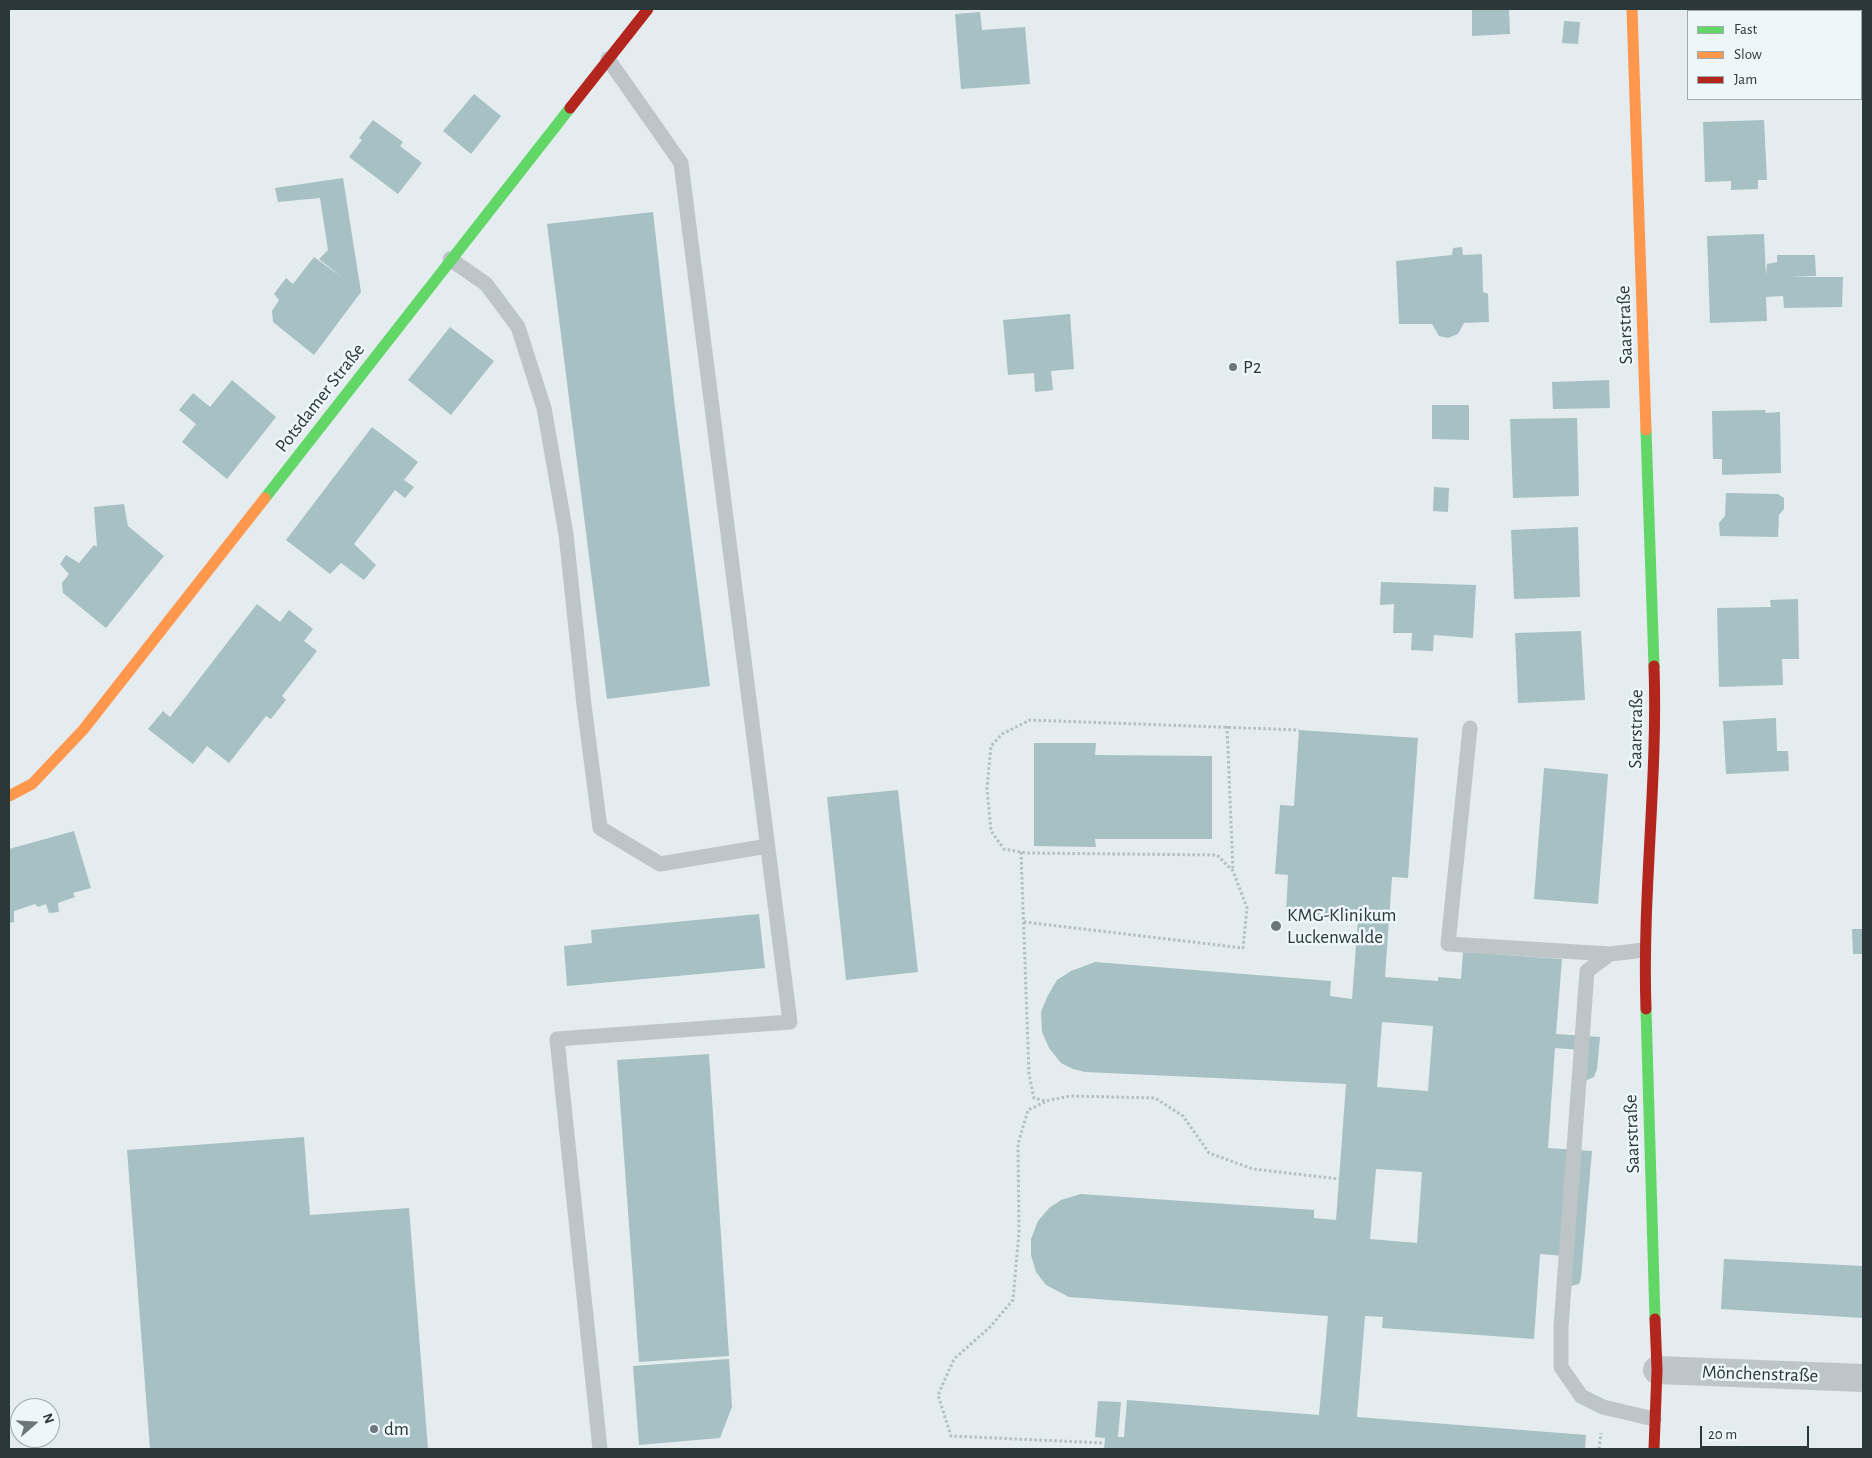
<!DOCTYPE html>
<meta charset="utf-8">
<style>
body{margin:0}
#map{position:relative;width:1872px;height:1458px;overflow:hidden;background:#e4ecf0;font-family:"Alegreya Sans",sans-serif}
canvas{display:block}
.frame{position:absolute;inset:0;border:10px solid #2a383a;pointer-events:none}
.legend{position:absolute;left:1687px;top:10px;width:175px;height:90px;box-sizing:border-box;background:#edf6fb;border:1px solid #9faaae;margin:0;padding:6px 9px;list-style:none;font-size:15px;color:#2a383a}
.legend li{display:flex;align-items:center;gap:10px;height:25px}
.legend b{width:25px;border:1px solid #9faaae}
.north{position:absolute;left:10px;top:1398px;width:50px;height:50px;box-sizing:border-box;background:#edf6fb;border:1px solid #9faaae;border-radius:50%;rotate:71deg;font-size:14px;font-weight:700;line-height:20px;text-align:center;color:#2a383a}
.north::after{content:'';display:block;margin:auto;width:18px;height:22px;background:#6b777a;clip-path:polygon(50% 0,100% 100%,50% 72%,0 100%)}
.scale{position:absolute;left:1700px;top:1426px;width:109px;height:22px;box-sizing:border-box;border:2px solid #2a383a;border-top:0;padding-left:6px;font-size:15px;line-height:18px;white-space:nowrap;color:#2a383a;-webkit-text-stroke:4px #edf6fb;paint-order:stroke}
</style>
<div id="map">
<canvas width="1872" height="1458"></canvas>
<div class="frame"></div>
<ul class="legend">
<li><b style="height:6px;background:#63d668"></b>Fast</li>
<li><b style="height:6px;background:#ff974d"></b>Slow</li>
<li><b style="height:6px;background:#b3261e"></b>Jam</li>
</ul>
<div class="north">N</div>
<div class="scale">20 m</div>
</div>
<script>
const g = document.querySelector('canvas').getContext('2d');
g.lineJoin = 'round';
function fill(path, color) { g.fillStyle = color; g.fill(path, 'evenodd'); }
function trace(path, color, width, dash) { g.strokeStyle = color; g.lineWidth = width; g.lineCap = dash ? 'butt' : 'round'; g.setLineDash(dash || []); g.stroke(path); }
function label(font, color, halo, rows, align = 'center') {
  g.font = font + ' "Alegreya Sans",sans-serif'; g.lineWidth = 5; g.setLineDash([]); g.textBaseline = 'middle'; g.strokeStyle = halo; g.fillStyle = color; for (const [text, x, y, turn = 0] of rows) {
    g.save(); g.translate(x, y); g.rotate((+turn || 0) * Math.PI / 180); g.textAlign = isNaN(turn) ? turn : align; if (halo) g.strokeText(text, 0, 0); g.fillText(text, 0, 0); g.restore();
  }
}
const building = new Path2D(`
 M1472,9H1509L1510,34L1472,36Z
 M980,12L982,30L1025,27L1030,84L961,89L955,14Z
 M1564,21L1580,22L1578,44L1562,43Z
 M474,94L501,116L471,154L443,131Z
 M373,120L403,142L400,146L422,163L398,194L349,157L362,140L359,138Z
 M1764,120L1767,180H1758V189L1731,190V181L1705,182L1703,122Z
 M343,178L361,292L314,355L273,322L272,311L279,300L274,294L286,278L293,284L314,257L343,278L319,259L328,250L320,198L278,202L275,188Z
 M653,212L675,408L710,686L607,699L547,224Z
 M1764,234L1766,276L1767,264L1777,262V255H1815L1816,276L1791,277H1843L1842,307L1784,308L1783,296L1766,297L1767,321L1710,323L1707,236Z
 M1462,247L1463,255L1482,254L1483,292L1488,294L1489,322L1464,323L1458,334L1448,338L1439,336L1432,324H1399L1396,261L1452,255L1453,248Z
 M1070,314L1074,369L1051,371L1053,390L1035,392L1034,373L1008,375L1003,320Z
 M450,327L494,361L451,415L408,380Z
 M232,380L276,417L227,479L182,442L196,424L179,410L193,393L210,407Z
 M1609,380L1610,408L1553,409L1552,382Z
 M1432,405H1469V440L1432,439Z
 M1765,410L1766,413L1780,412L1781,473L1722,475V459H1713L1712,411Z
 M1577,418L1579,496L1513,498L1510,419Z
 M372,427L418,462L404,480L414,487L405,498L395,490L354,544L376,565L364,580L341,563L330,574L286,540Z
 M1434,487L1449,488L1448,512L1433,511Z
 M1726,493L1778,494L1784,498V509L1779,515L1778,537L1720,536L1719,523L1725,516Z
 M124,504L128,526L164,556L106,628L63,593L62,583L69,574L60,564L66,555L79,563L94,545L97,547L94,507Z
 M1578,527L1580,597L1514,599L1511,530Z
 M1381,582L1476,585L1473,638L1434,635L1433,651L1411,650L1412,633H1393L1394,604L1380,605Z
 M1798,599L1799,659H1782L1783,685L1719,687L1717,608L1771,607L1770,600Z
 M257,604L280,622L289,610L313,629L304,641L317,651L282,696L286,700L271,719L266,716L229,763L207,746L193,764L148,729L163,711L170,717Z
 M1581,631L1585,700L1518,703L1515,633Z
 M1776,718L1777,751H1788L1789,771L1726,774L1723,721Z
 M1299,730L1418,738L1408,878L1392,877L1385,977L1438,981V977L1461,979L1463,952L1562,959L1556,1034L1600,1037L1597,1069L1594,1077L1587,1080L1580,1076V1050L1555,1048L1548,1148L1592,1151L1581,1278L1579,1284L1571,1286L1564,1256L1540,1254L1534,1339L1382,1328L1383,1317L1365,1316L1357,1417L1586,1435L1585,1449H1104L1105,1438L1095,1437L1098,1401L1121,1402L1118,1437H1124L1127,1400L1319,1415L1328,1316L1069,1297L1046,1285L1036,1272L1031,1255V1239L1038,1221L1049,1208L1061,1200L1081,1194L1314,1210V1218L1336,1220L1346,1084L1085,1072L1073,1069L1061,1063L1049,1048L1042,1032L1041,1012L1047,997L1057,980L1071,971L1095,962L1331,981L1330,996L1352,999L1358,919L1286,913L1288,875L1275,874L1280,805L1294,806ZM1382,1022L1433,1026L1428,1091L1377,1087ZM1376,1169L1422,1172L1417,1243L1370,1239Z
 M1034,743H1096L1095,755L1212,756V839H1095L1096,847L1034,846Z
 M1544,768L1608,774L1598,904L1534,899Z
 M898,790L918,972L846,980L827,797Z
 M74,831L91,888L73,893L75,897L58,903L59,912L49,913L46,904L38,907L35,904L14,911V922L9,923V849Z
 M759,914L765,968L567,986L564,946L592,943L591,930Z
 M1852,929H1863V954H1853Z
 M709,1054L729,1356L639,1362L617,1060Z
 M304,1137L310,1215L409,1208L428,1449H150L127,1150Z
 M1724,1259L1863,1266V1318L1721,1309Z
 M729,1359L732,1407L720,1438L639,1445L633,1366Z`);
const path = new Path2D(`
 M1227,726L1233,871
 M1021,852L1029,1074L1034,1098L1046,1101L1070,1096L1155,1098L1183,1116L1209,1153L1253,1169L1339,1179
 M1024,922L1243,948L1247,908L1233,871L1217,855L1027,853L1004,849L991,831L987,788L991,746L1002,734L1030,720L1299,730
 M1045,1102L1028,1110L1018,1144L1019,1232L1013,1300L990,1327L954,1359L938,1395L951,1436L1104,1443
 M1599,1449L1601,1433`);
const lane = new Path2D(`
 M450,259L486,284L518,327L544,408L566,534L584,705L600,828L660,864L768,846
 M1470,728L1448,944L1610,954
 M1644,950L1610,954L1587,971L1561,1327V1367L1581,1396L1603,1407L1654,1419
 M600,1449L557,1039L790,1022L681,163L608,59`);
const street = new Path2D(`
 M1657,1370L1863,1378`);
const fast = new Path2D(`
 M1646,430L1654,666
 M265,498L570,108
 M1646,1009L1655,1319`);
const slow = new Path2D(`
 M1632,9L1646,430
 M9,796L32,784L83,730L265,498`);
const jam = new Path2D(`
 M570,108L648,9
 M1646,1009C1642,894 1658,780 1654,666
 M1654,1449L1657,1370L1655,1319`);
const markers = [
 [1233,367,5,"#6b777a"],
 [1276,926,6,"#6b777a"],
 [374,1429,5,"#6b777a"]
];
const streetNames = [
 ["Saarstraße",1625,325,-92],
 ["Potsdamer Straße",320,398,-52],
 ["Saarstraße",1636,729,-89],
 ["Saarstraße",1632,1134,-92],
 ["Mönchenstraße",1760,1374,2]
];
const poiNames = [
 ["P2",1243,367],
 ["KMG-Klinikum",1287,915],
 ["Luckenwalde",1287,937],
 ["dm",384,1429]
];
fill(building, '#a6c0c3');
trace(path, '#b5bec2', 3, [2.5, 2.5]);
trace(lane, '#bdc5c9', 15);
trace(street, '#bdc5c9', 28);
trace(fast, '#63d668', 11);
trace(slow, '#ff974d', 11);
trace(jam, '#b3261e', 11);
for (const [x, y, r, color] of markers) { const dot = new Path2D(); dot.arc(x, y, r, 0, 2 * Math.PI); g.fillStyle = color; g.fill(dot); trace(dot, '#edf6fb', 2); }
label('19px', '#2a383a', '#edf6fb', streetNames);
label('19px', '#2a383a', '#edf6fb', poiNames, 'left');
</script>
